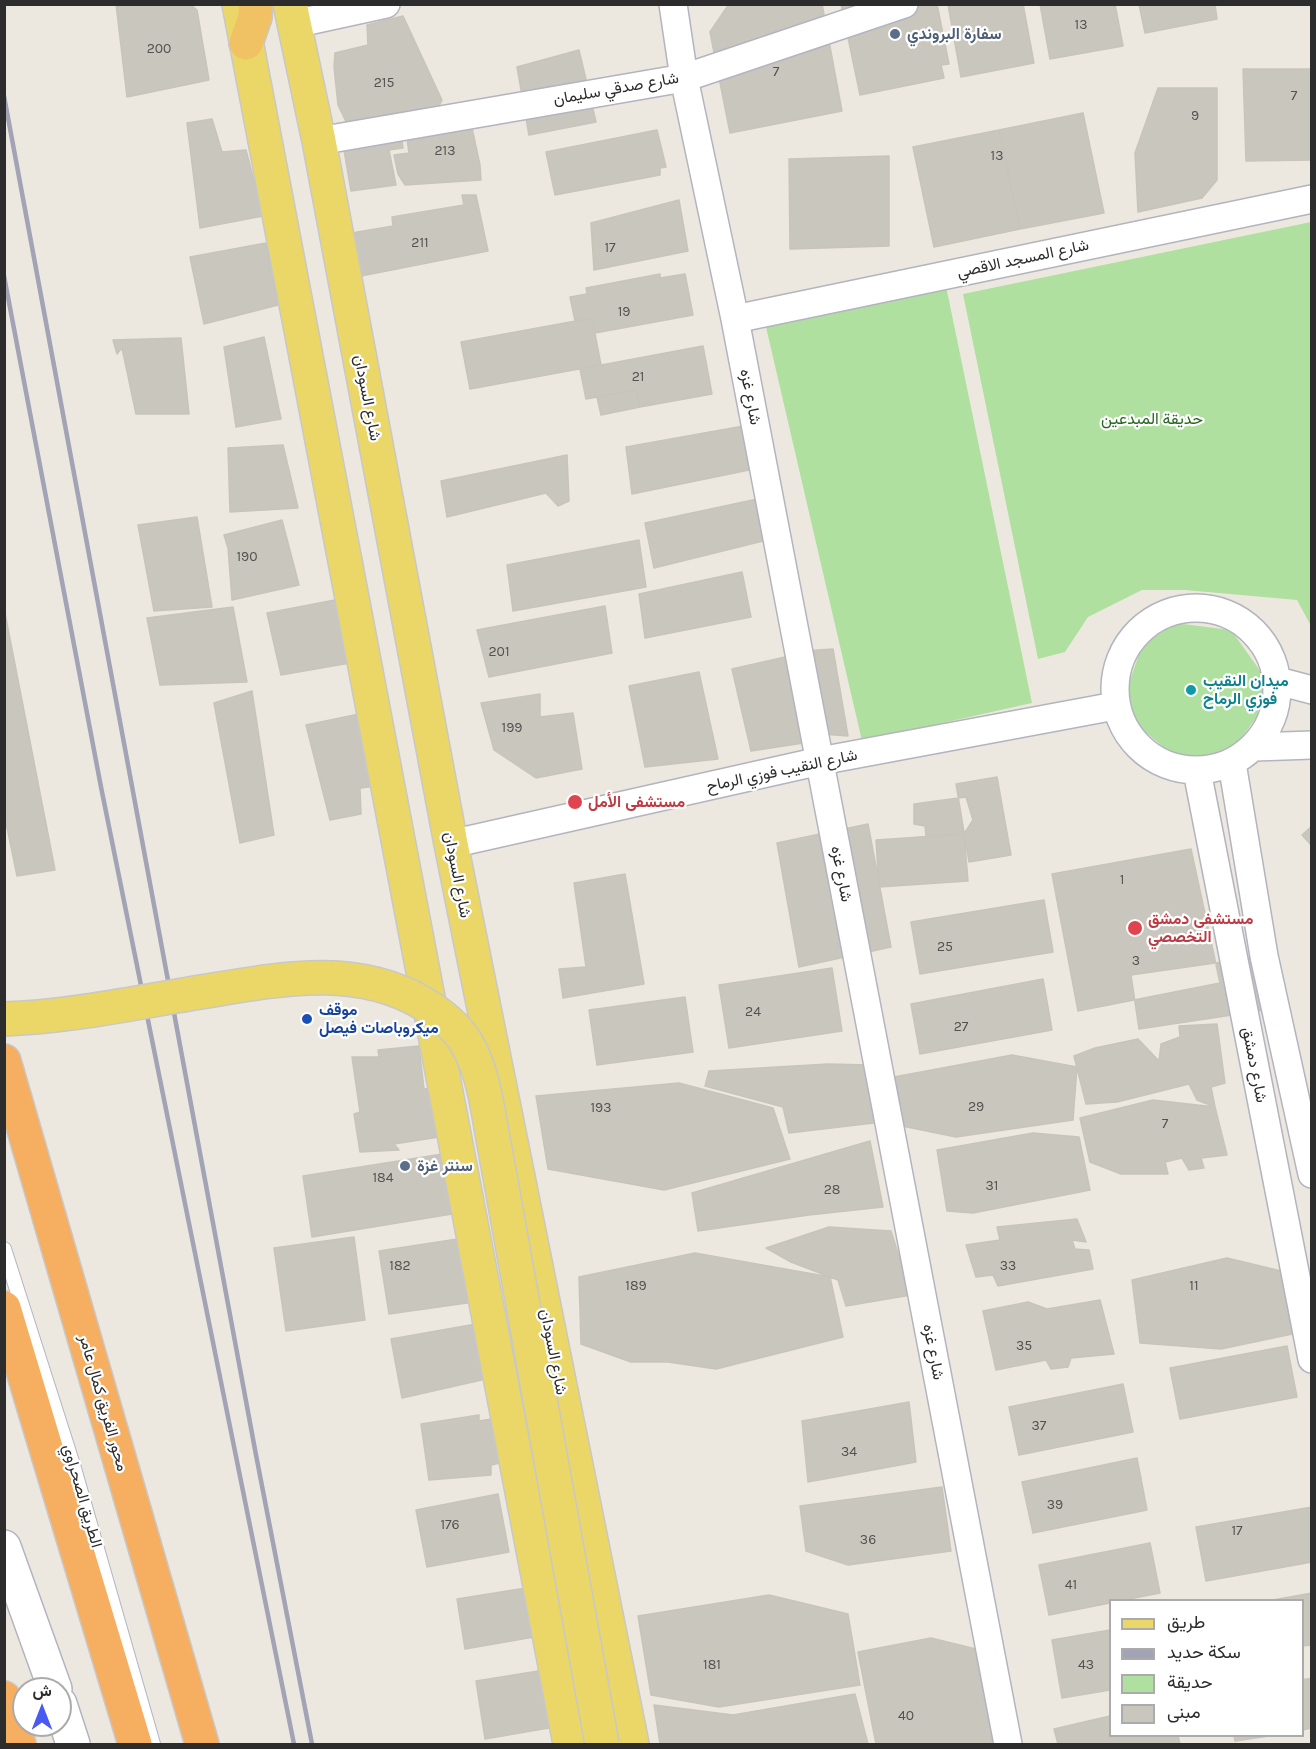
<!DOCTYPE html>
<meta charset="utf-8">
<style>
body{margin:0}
#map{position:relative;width:1316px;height:1749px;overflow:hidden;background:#ede8df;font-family:Karla,Vazirmatn,sans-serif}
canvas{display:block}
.frame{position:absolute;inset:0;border:6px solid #2c2c2c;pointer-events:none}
.legend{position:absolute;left:1109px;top:1599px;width:195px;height:138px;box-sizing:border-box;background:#fff;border:2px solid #ababab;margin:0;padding:8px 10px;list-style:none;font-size:18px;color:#2c2c2c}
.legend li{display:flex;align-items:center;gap:12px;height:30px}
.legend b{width:30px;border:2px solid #ababab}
.north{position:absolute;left:12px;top:1677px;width:60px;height:60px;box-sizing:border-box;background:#fff;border:2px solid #ababab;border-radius:50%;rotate:0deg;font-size:16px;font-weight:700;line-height:24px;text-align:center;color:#2c2c2c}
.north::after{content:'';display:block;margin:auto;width:21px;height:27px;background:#4959f1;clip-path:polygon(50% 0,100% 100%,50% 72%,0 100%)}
</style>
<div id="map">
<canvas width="1316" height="1749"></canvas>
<div class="frame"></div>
<ul class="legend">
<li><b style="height:8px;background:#ead768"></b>طريق</li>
<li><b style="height:8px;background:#a2a3b5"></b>سكة حديد</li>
<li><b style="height:16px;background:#b0e09f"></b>حديقة</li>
<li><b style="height:16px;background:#c9c6be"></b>مبنى</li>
</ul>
<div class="north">ش</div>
</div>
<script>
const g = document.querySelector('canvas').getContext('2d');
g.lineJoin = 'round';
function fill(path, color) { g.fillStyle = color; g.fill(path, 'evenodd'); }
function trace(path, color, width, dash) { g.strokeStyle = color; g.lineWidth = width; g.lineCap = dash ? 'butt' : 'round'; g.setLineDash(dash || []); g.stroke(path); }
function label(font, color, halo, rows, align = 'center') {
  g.font = font + ' Karla,Vazirmatn,sans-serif'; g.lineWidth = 4.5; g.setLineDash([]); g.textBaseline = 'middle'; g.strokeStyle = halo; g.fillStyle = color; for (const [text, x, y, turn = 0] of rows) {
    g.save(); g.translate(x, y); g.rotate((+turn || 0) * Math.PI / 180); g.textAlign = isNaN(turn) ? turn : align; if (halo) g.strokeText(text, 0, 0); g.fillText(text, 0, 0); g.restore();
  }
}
const green = new Path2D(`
 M1311,222V626L1297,600L1185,590H1142L1088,617L1065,652L1038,659L963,294Z
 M946,286L1032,703L862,741L766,327Z
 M1175,623L1231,630L1266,679L1257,716L1231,753L1179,760L1132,721L1125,694L1142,646Z`);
const building = new Path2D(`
 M116,4H190L197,10L209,80L127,97Z
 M729,4H822L842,111L730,133L710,32Z
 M841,4H937L949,64L941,65L944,78L860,95Z
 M948,4H1023L1034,63L961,77Z
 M1040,4H1115L1123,46L1050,59Z
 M1139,4H1215L1217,19L1145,33Z
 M403,16L442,100L436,112L350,130L338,105L334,67L335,53L368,45L367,25Z
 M579,50L596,122L529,135L517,67Z
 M1243,69H1312V160L1246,161Z
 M1158,88H1217V180L1202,198L1138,212L1135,153Z
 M1083,113L1104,213L1020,229L999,130Z
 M212,119L222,152L246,150L263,216L200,228L187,123Z
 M470,119L480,165L481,180L405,185L398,174L394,155L409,153L406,132Z
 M657,130L666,167L660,168V175L555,195L546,152Z
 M999,130L1020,229L934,247L913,147Z
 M401,133L403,148L389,150L396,185L351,191L343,144Z
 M889,156V246L790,249L789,159Z
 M462,195H476L488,251L356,277L346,234L393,226L392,217L464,205Z
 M679,200L688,251L594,270L591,223Z
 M266,243L278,305L204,324L190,257Z
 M660,274V278L685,274L693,315L595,333L592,318L575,321L570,297L587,294L586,288Z
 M592,318L601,365L470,389L461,342Z
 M264,337L281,419L236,427L224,347Z
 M181,338L189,414H136L122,348L117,354L113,340Z
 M703,346L712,394L640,407L636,390L586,399L580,369Z
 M636,390L640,407L601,415L597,397Z
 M749,425L754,469L632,494L626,447Z
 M283,445L298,508L230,512L228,448Z
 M567,455L569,501L558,506L546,493L447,517L441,481Z
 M762,498L771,539L654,568L645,523Z
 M197,517L212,607L154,611L138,525Z
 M282,520L299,585L232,600L228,548L224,535Z
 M639,540L646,587L513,611L507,565Z
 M742,572L751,617L645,638L639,594Z
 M340,599L350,663L281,675L267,613Z
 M605,606L612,653L489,677L477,630Z
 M233,607L247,682L160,685L147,618Z
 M4,608L55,870L17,876L4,813Z
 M833,649L848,736L821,734L804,651Z
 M794,655L810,742L751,751L732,669Z
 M699,672L718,759L645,767L629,686Z
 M252,691L274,835L240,843L214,703Z
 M540,694V717L573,713L582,769L536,778L494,750L481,703Z
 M364,713L377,786L360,788L361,814L330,820L306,725Z
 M997,777L1011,855L969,862L956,784Z
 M966,797L973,820L964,834L926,836L925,826L914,824V804Z
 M868,824L891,947L799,967L777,843Z
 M1312,826V846L1302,835Z
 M964,834L968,881L879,887L876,840Z
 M1191,849L1220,983L1078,1011L1052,874Z
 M625,874L644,984L563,998L559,969L586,967L574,883Z
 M1044,900L1053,952L920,974L911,922Z
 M1264,956L1272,1009L1139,1029L1131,975Z
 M832,968L842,1031L729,1048L719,985Z
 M1043,979L1052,1030L920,1054L911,1004Z
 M685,997L693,1052L597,1065L589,1010Z
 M1217,1024L1225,1083L1211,1087L1215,1107L1197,1100L1189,1084L1117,1102L1086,1104L1074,1056L1095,1048L1138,1039L1159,1061L1161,1044L1180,1037L1179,1026Z
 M419,1046L424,1089L431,1088L439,1137L394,1144L399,1150L360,1152L354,1114L360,1112L352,1057H379L378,1050Z
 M1012,1055L1077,1067L1073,1120L956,1137L902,1126L894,1077Z
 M828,1064L870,1065L882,1122L789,1133L783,1107L705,1086L709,1071Z
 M679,1083L773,1108L790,1159L664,1190L548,1169L536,1096Z
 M1153,1100L1215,1107L1227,1155L1201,1158L1204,1168L1189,1170L1182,1158L1165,1162L1168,1174H1121L1090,1162L1080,1118Z
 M1033,1133L1079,1137L1090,1190L973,1213L947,1211L937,1150Z
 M870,1141L883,1207L809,1215L698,1231L692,1193Z
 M449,1153L458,1213L312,1237L303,1176Z
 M1077,1219L1086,1242L1072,1240L1075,1249L1089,1250L1093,1269L998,1286L993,1275L976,1277L966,1245L1000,1240L997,1227Z
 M829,1227L891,1231L911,1295L846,1306L838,1280L791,1262L766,1248Z
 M354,1237L365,1320L286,1331L274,1248Z
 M464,1238L474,1302L389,1314L379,1251Z
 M695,1253L830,1277L843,1337L716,1369L668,1362H631L581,1344L579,1277Z
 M1227,1258L1281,1271L1297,1333L1221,1349L1140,1343L1132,1280Z
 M1100,1300L1114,1354L1071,1358L1068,1367L1051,1369L1046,1360L996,1370L983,1311L1028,1302L1047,1309Z
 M476,1324L486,1379L402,1398L391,1339Z
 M1287,1346L1297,1397L1180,1419L1170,1368Z
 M1123,1384L1133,1432L1019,1455L1009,1407Z
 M909,1402L916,1462L808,1482L802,1421Z
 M479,1415V1421L497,1418L505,1462L491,1465V1475L429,1480L421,1424Z
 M1137,1458L1147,1510L1033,1533L1022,1482Z
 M942,1487L951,1551L848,1565L806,1551L800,1506Z
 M498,1494L509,1552L427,1567L416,1510Z
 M1312,1507V1562L1206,1581L1196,1527Z
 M1150,1543L1160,1593L1124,1600H1110V1603L1049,1615L1039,1565Z
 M526,1588L534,1637L465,1649L457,1599Z
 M1312,1593V1645L1302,1646V1600H1273Z
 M769,1595L848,1614L860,1685L719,1707L651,1695L638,1616Z
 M1110,1630V1690L1062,1698L1052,1640Z
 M931,1638L984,1651L992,1744H876L858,1652Z
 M551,1669L560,1726L485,1739L476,1681Z
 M1312,1678V1728L1302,1730V1680Z
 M855,1694L868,1744H660L654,1705L733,1715Z
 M1110,1716V1736H1178L1180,1744H1058L1054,1729Z
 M1234,1736H1269L1235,1741Z`);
const service = new Path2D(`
 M4,1249L73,1465L153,1744`);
const minor = new Path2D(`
 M673,4L684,78L735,319L1008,1744
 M294,24L386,4
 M319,141L684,78L904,4
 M735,319L1312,199
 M1115 689a81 81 0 1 1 162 0a81 81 0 1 1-162 0Z
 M1278,681L1312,690
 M1255,747L1312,745
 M1232,763L1264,956L1312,1174
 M1197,771L1312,1359
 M451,844L820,761L1115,706`);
const tertiary = new Path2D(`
 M4,1547L55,1689
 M60,1704L73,1744`);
const primary = new Path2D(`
 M239,4L570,1744
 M290,4L319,141L451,844L632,1744`);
const trunk = new Path2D(`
 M246,43L255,17L256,4`);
const motorway = new Path2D(`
 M4,1061L202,1744
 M4,1308L135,1744
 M4,1698L19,1744`);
const rail = new Path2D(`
 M4,96L256,1455L312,1744
 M4,276L101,787L294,1744`);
const primaryBridge = new Path2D(`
 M4,1019C66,1017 128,1004 189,994C267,982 352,960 424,1004C441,1014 457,1027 467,1044C485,1075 488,1115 495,1149L602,1744`);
const markers = [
 [895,34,6,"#5c6f8a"],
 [1191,690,6,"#0f9aa8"],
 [575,802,8,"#e0444e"],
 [1135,928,8,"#e0444e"],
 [307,1019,6,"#1a4fb4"],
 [405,1166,6,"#5c6f8a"]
];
const numberNames = [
 ["13",1081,25],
 ["200",159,49],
 ["7",776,72],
 ["215",384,83],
 ["7",1294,96],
 ["9",1195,116],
 ["213",445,151],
 ["13",997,156],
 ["211",420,243],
 ["17",610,248],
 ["19",624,312],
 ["21",638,377],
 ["190",247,557],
 ["201",499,652],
 ["199",512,728],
 ["1",1122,880],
 ["25",945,947],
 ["3",1136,961],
 ["24",753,1012],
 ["27",961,1027],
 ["29",976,1107],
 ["193",601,1108],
 ["7",1165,1124],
 ["184",383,1178],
 ["31",992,1186],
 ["28",832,1190],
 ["182",400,1266],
 ["33",1008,1266],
 ["189",636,1286],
 ["11",1194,1286],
 ["35",1024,1346],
 ["37",1039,1426],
 ["34",849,1452],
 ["39",1055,1505],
 ["176",450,1525],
 ["17",1237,1531],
 ["36",868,1540],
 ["41",1071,1585],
 ["181",712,1665],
 ["43",1086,1665],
 ["40",906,1716]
];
const serviceNames = [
 ["سفارة البروندي",907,34],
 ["سنتر غزة",417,1166]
];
const streetNames = [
 ["شارع صدقي سليمان",616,89,-10],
 ["شارع المسجد الاقصي",1023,259,-12],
 ["شارع غزه",750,397,79],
 ["شارع السودان",367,398,79],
 ["شارع النقيب فوزي الرماح",782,771,-12],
 ["شارع غزه",841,874,79],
 ["شارع السودان",457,875,79],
 ["شارع دمشق",1254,1065,79],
 ["شارع السودان",553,1352,79],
 ["شارع غزه",933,1352,79],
 ["محور الفريق كمال عامر",103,1403,74],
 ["الطريق الصحراوي",82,1496,74]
];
const parkNames = [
 ["حديقة المبدعين",1152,419]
];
const cultureNames = [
 ["ميدان النقيب",1203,681],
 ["فوزي الرماح",1203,699]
];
const healthNames = [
 ["مستشفى الأمل",588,802],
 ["مستشفى دمشق",1148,919],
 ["التخصصي",1148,937]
];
const transitNames = [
 ["موقف",319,1010],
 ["ميكروباصات فيصل",319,1028]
];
fill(green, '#b0e09f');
fill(building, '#c9c6be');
trace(building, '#c8c4b9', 1.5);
trace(service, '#b3b4bf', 16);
trace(minor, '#b3b4bf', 30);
trace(tertiary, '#b3b4bf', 36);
trace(primary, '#c8c8c8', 36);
trace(trunk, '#c8c8c8', 36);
trace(motorway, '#c8c8c8', 36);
trace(service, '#fff', 14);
trace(minor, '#fff', 27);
trace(tertiary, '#fff', 33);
trace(primary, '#ead768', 33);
trace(trunk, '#f0c264', 33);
trace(motorway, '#f6ae61', 33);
trace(rail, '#a2a3b5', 4.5);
trace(primaryBridge, '#c8c8c8', 36, []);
trace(primaryBridge, '#ead768', 33);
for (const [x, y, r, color] of markers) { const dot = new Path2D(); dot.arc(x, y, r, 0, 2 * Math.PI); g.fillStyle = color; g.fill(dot); trace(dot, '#fff', 2); }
label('14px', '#535250', null, numberNames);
label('bold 16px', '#4e5e75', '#fff', serviceNames, 'left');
label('16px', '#2c2c2c', '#fff', streetNames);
label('16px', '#27661f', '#fff', parkNames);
label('bold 16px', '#0d838f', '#fff', cultureNames, 'left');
label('bold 16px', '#be3a42', '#fff', healthNames, 'left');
label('bold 16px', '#164399', '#fff', transitNames, 'left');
</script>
